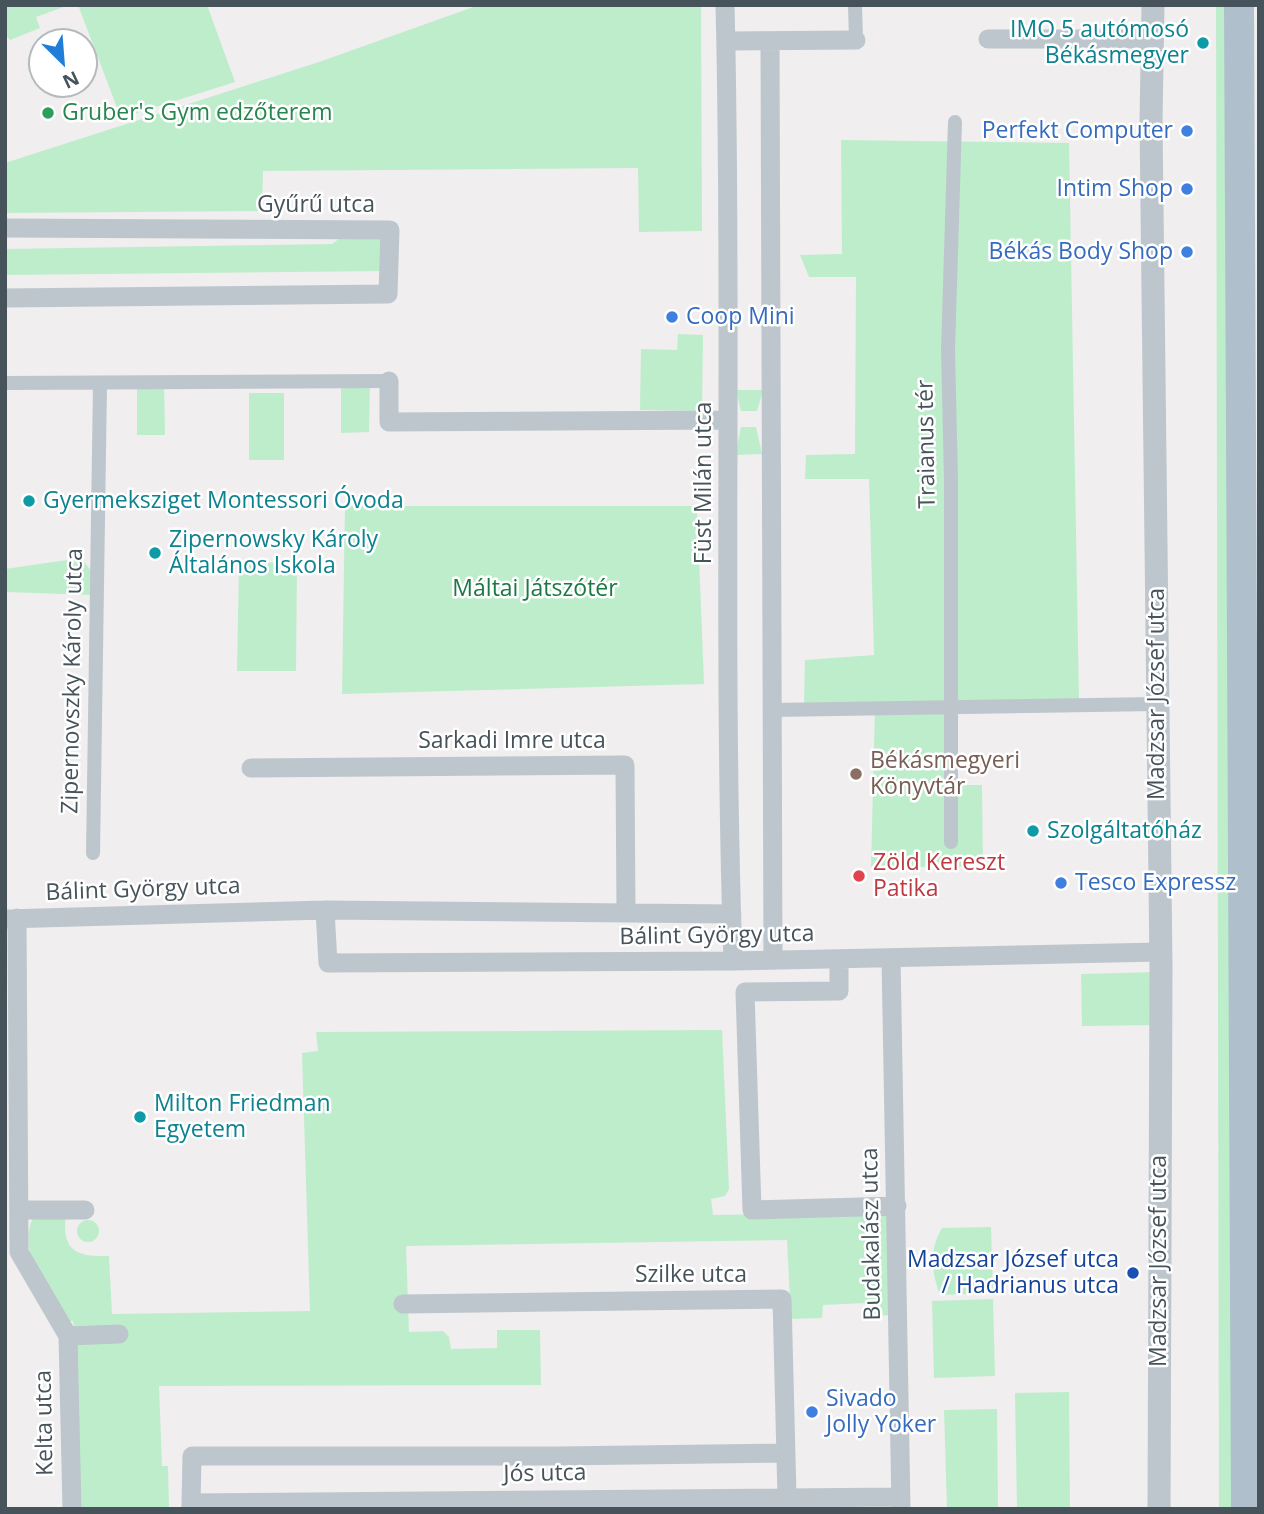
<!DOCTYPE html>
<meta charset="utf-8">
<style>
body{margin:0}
#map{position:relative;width:1264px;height:1514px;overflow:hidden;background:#f0eeee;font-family:"Open Sans",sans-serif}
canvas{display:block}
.frame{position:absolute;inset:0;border:7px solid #47535a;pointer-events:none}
.north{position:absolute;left:28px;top:28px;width:70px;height:70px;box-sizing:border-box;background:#fff;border:2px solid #b5babd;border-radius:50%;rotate:155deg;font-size:19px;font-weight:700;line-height:28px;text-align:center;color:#47535a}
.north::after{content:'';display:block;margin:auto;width:24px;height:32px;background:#217ed7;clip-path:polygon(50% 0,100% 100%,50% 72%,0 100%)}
</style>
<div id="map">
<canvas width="1264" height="1514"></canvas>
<div class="frame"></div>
<div class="north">N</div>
</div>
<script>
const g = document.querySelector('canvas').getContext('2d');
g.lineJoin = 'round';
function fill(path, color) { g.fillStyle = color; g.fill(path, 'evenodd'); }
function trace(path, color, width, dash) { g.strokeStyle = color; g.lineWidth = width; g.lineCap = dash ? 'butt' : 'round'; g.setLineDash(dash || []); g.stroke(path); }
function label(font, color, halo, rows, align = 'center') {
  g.font = font + ' "Open Sans",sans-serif'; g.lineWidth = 5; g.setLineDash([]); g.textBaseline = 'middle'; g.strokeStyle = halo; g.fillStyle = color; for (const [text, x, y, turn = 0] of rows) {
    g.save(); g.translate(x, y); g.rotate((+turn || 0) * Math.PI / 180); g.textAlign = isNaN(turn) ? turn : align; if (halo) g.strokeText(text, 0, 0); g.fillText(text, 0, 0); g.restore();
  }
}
const green = new Path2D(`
 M5,5H69L36,17L40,28L10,40L5,34Z
 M78,5H207L235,82L121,118Z
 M479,5H701L702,231L639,232L638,168L263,171L262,211L5,213V163L319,62Z
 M1216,5H1225L1232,1509H1219Z
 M841,140L1069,143L1079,701L956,703V785H982L983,867H871L875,707L804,709L805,660L874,655L869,479H805L806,455L855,454L856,277H809L800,255L842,254Z
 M347,233H379L384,246V271L5,275V249L332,244Z
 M678,334L703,335L702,411L640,410L641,349L677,350Z
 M370,383L369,432L341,433V384Z
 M164,385L165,435H137V386Z
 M736,390H763L757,411H741Z
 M249,393H284V460H249Z
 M741,427H756L762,454L735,455Z
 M345,506H697L704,684L342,694Z
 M81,558L93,573V595L5,592V569Z
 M297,562L296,671H237L239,563Z
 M1155,972L1156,1025L1082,1026L1081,974Z
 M722,1030L729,1189L725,1196L711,1199L713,1215L889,1212L893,1315L866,1316L865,1303L823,1305L822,1318L791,1319L787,1240L406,1246L409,1332L443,1331L449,1337L451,1349L497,1348V1330H540L541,1385L159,1386L162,1466H168L169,1509H78L74,1328L73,1321H66C48,1289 14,1251 35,1214L66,1215C61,1251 77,1257 109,1256L112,1314L310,1311L302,1053L318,1051L316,1032Z
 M77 1231a11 11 0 1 1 22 0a11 11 0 1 1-22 0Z
 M991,1227L993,1293L940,1295C932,1272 928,1252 942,1228Z
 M993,1299L995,1376L934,1378L932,1301Z
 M1069,1392L1070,1509H1017L1015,1393Z
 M997,1409L998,1509H947L944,1410Z`);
const pedestrian = new Path2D(`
 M855,5L856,40
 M5,383L389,381
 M772,710L1156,704
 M951,842V480L948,350L955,122
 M93,853L100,384`);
const minor = new Path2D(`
 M725,5C733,324 722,642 733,961
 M988,39H1153
 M726,41L856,40
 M770,42L773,959
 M5,228L390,230L388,294L5,298
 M389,381V422L728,420
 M251,768L625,765L626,913
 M325,910L328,963L733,961L1160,952
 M17,918L19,1252L68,1336L72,1509
 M5,919L325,910L732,914
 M891,958L901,1508
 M839,959V991L745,992L752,1210L897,1206
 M20,1210H85
 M403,1304L782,1299L787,1497
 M68,1336L119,1334
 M191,1503L192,1456H558L786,1453
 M191,1509V1503L901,1497`);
const tertiary = new Path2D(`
 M1153,5L1151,122L1161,967L1159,1509`);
const primary = new Path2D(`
 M1239,5L1246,1509`);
const markers = [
 [1203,43,7,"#0f9aa8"],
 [48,113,7,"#2e9e5b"],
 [1187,131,7,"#3f7fe0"],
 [1187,189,7,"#3f7fe0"],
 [1187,252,7,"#3f7fe0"],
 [672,317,7,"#3f7fe0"],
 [29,501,7,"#0f9aa8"],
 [155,553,7,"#0f9aa8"],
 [856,774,7,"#8d6e63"],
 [1033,831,7,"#0f9aa8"],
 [859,876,7,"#e0444e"],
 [1061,883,7,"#3f7fe0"],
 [140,1117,7,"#0f9aa8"],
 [1133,1273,7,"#1a4fb4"],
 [812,1412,7,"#3f7fe0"]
];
const cultureNames = [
 ["IMO 5 autómosó",1189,30,"right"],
 ["Békásmegyer",1189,56,"right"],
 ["Gyermeksziget Montessori Óvoda",43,501],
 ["Zipernowsky Károly",169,540],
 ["Általános Iskola",169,566],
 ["Szolgáltatóház",1047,831],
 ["Milton Friedman",154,1104],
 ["Egyetem",154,1130]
];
const leisureNames = [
 ["Gruber's Gym edzőterem",62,113]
];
const shopNames = [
 ["Perfekt Computer",1173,131],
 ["Intim Shop",1173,189],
 ["Békás Body Shop",1173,252],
 ["Coop Mini",686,317,"left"],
 ["Tesco Expressz",1075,883,"left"],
 ["Sivado",826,1399,"left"],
 ["Jolly Yoker",826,1425,"left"]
];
const streetNames = [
 ["Gyűrű utca",316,205],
 ["Traianus tér",927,444,-91],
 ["Füst Milán utca",704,483,-90],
 ["Zipernovszky Károly utca",73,681,-89],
 ["Madzsar József utca",1157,694,-90],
 ["Sarkadi Imre utca",512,741],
 ["Bálint György utca",143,890,-2],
 ["Bálint György utca",717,936,-1],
 ["Budakalász utca",872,1234,-91],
 ["Madzsar József utca",1159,1261,-90],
 ["Szilke utca",691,1275],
 ["Kelta utca",45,1423,-91],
 ["Jós utca",545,1474,-1]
];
const parkNames = [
 ["Máltai Játszótér",535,589]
];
const educationNames = [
 ["Békásmegyeri",870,761],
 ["Könyvtár",870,787]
];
const healthNames = [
 ["Zöld Kereszt",873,863],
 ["Patika",873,889]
];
const transitNames = [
 ["Madzsar József utca",1119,1260],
 ["/ Hadrianus utca",1119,1286]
];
fill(green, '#beedcc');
trace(pedestrian, '#bdc6cc', 14);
trace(minor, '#bdc6cc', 19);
trace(tertiary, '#bdc6cc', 23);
trace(primary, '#afc0cc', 30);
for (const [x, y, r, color] of markers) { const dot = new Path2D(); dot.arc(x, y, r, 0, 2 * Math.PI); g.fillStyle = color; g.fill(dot); trace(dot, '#fff', 2.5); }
label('23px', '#0d838f', '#fff', cultureNames, 'left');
label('23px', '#27864d', '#fff', leisureNames, 'left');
label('23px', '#366cbe', '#fff', shopNames, 'right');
label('23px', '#47535a', '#fff', streetNames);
label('23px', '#1b7943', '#fff', parkNames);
label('23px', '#785e54', '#fff', educationNames, 'left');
label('23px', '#be3a42', '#fff', healthNames, 'left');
label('23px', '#164399', '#fff', transitNames, 'right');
</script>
